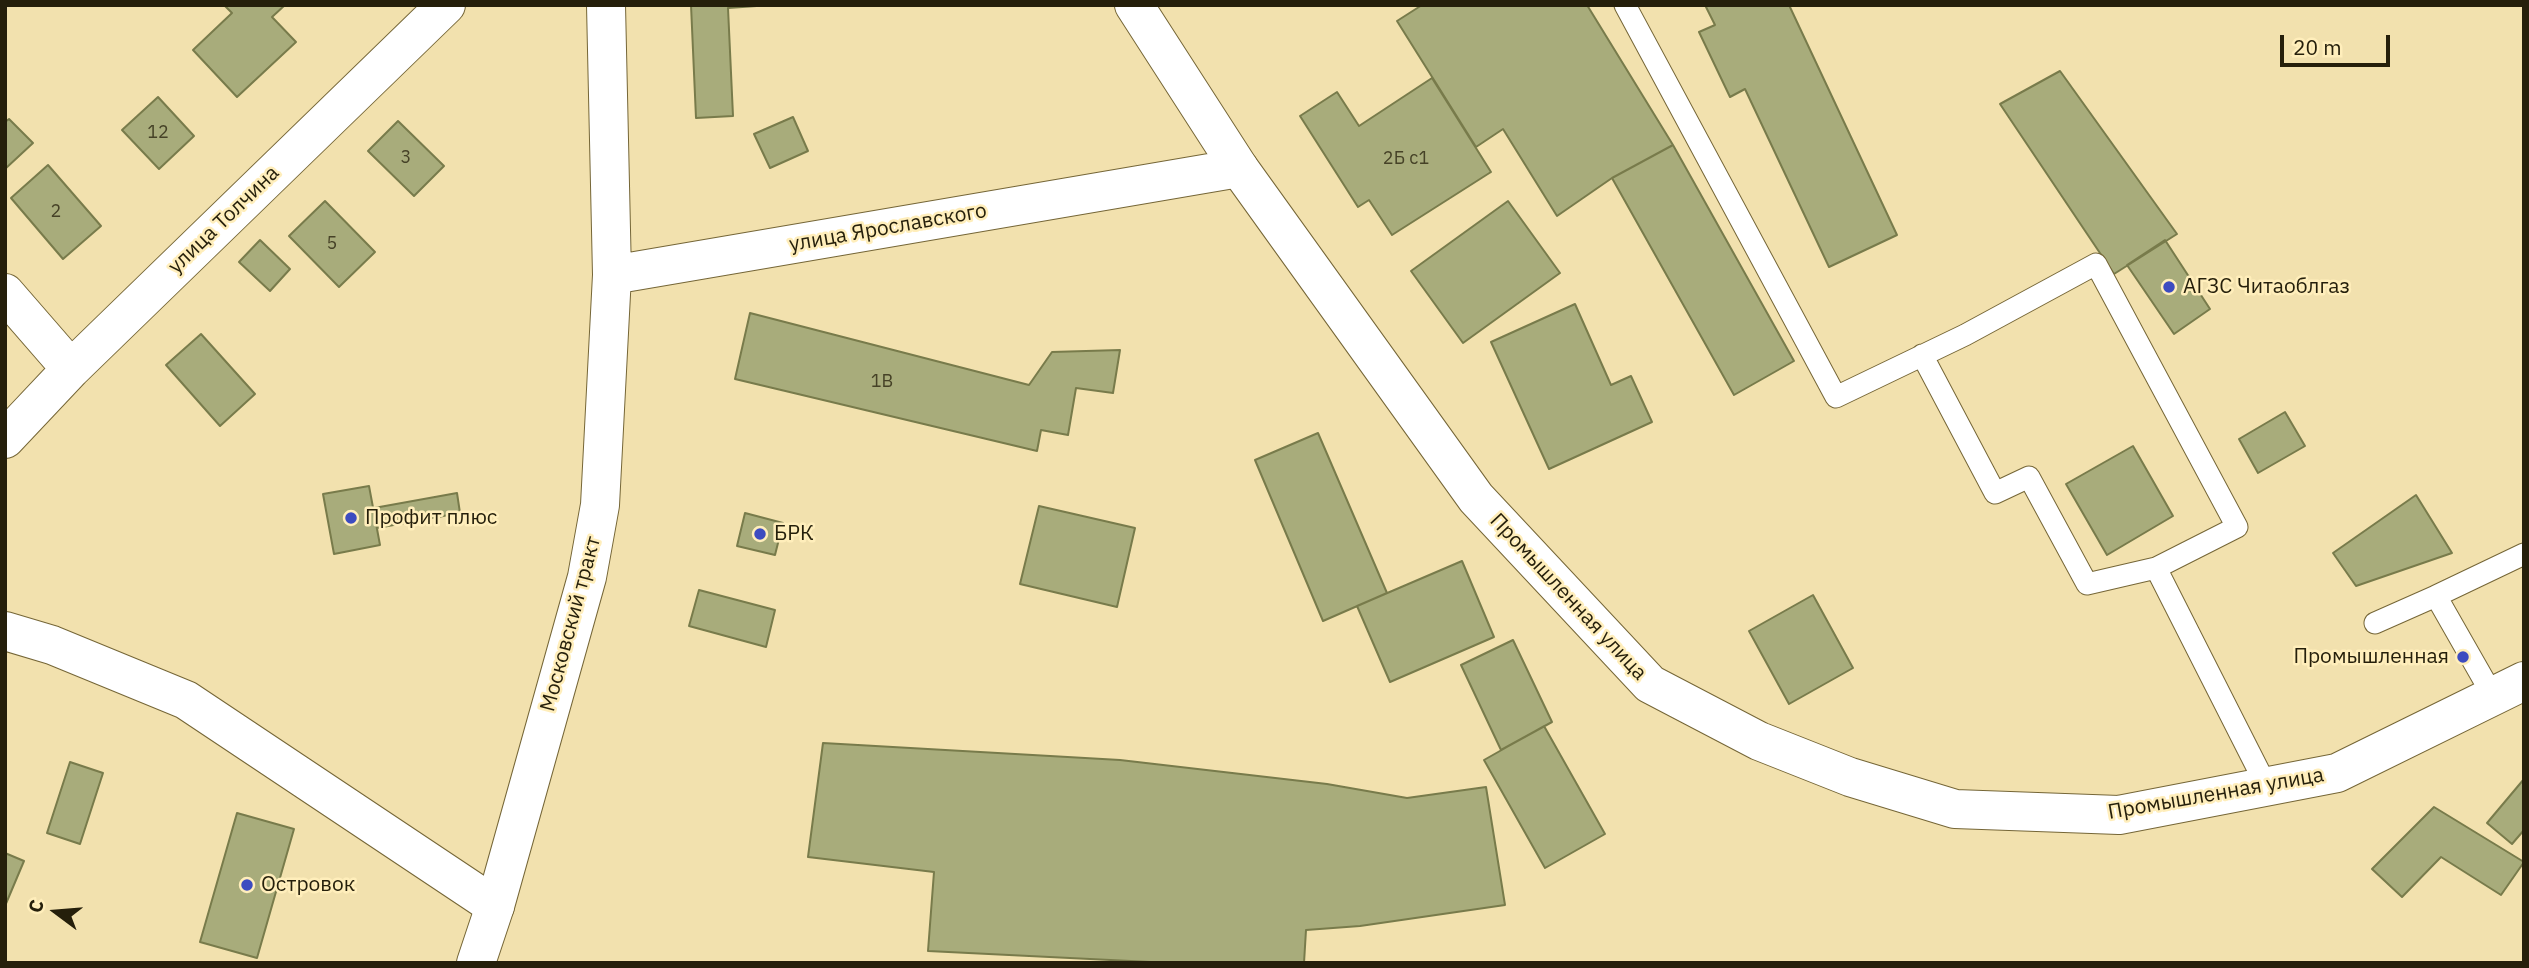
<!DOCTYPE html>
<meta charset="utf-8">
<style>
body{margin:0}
#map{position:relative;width:2529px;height:968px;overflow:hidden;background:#f2e1ae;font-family:"IBM Plex Sans",sans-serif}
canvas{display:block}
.frame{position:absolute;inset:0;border:7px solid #251f0b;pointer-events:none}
.north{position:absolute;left:21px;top:877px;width:70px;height:70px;-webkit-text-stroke:5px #feb;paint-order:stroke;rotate:286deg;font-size:19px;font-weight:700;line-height:28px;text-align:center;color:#251f0b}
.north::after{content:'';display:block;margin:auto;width:24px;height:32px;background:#251f0b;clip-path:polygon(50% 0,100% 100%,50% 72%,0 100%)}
.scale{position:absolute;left:2280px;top:35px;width:110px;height:32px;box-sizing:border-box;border:4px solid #251f0b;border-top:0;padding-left:9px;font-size:21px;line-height:24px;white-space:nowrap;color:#251f0b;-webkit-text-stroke:5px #feb;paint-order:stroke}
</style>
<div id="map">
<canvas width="2529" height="968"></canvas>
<div class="frame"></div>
<div class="north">С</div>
<div class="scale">20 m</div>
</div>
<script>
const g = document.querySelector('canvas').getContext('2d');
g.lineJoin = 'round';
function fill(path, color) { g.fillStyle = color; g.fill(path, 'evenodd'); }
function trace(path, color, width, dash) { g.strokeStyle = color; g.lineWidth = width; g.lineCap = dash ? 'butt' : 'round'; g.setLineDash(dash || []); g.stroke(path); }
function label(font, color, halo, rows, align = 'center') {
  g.font = font + ' "IBM Plex Sans",sans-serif'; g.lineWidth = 5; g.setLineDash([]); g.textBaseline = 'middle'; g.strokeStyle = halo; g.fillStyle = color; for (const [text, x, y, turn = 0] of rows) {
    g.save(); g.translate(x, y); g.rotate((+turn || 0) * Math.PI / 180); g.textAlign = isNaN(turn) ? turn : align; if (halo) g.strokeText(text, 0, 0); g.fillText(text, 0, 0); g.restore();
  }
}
const building = new Path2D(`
 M224,5H285L272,17L296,42L237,97L193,50L232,13Z
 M691,5H771L728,8L733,116L696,118Z
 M1422,5H1587L1673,145L1612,178L1557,216L1503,129L1476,147L1397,21Z
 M1705,5H1789L1897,235L1829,267L1745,89L1730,97L1699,32L1715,25Z
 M2060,71L2177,234L2114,274L2000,104Z
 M1432,78L1491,172L1392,235L1369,200L1358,207L1300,116L1337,92L1359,126Z
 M158,97L194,136L159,169L122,130Z
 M793,117L808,151L770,168L754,134Z
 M9,119L33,143L5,169V122Z
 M398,121L444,166L414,196L368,151Z
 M1673,145L1794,361L1734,395L1612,178Z
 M48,165L101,226L63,259L11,198Z
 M325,201L375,252L339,287L289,236Z
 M1508,201L1560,273L1463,343L1411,271Z
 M260,240L290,269L270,291L239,262Z
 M2165,240L2210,309L2174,334L2127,265Z
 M1575,304L1611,385L1631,376L1652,422L1549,469L1491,342Z
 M750,313L1029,385L1052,352L1120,350L1113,393L1076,388L1068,435L1041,430L1037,451L735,379Z
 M201,334L255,394L220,426L166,365Z
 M2285,412L2305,446L2258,473L2239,439Z
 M1318,433L1387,593L1323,621L1255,460Z
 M2133,446L2173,516L2107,555L2066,484Z
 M369,486L380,545L334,554L323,494Z
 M457,493L460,513L377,528L374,508Z
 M2416,495L2452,553L2356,586L2333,553Z
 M1039,506L1135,528L1117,607L1020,584Z
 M745,513L783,523L775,555L737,546Z
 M1462,561L1494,637L1390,682L1357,606Z
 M699,590L775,610L766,647L689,626Z
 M1813,595L1853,668L1789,704L1749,631Z
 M1513,640L1552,722L1501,750L1461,665Z
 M1544,726L1605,834L1545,868L1484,760Z
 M823,743L1120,760L1327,784L1407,798L1486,787L1505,905L1360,926L1306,930L1304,963H1171L928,951L934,872L808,857Z
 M70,762L103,773L80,844L47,833Z
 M2524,779V830L2512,844L2487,823Z
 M2434,807L2524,862L2501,895L2441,857L2402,897L2372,869Z
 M237,813L294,829L257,958L200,942Z
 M5,853L24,861L5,906Z`);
const service = new Path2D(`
 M1625,5L1836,397L1965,335L2096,264L2237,527L2156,568L2267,787
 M1922,355L1995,493L2029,477L2087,584L2156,568
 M2436,596L2524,554
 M2375,623L2436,596L2493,696`);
const minor = new Path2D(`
 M1239,168L1476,498L1650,684L1759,741L1850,777L1955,809L2119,815L2337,773L2524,681
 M5,293L71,369
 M5,439L71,369L446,5
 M5,631L52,645L186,700L495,906`);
const primary = new Path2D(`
 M612,275L1239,168L1134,5
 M476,963L495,906L587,577L600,505L612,275L606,5`);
const markers = [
 [2169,287,7,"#3d4cc0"],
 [351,518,7,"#3d4cc0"],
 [760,534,7,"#3d4cc0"],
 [2463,657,7,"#3d4cc0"],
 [247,885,7,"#3d4cc0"]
];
const numberNames = [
 ["12",158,133],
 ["3",406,158],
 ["2Б с1",1406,159],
 ["2",56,212],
 ["5",332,244],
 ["1В",882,382]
];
const streetNames = [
 ["улица Толчина",224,220,-44],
 ["улица Ярославского",888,228,-10],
 ["Промышленная улица",1568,597,47],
 ["Московский тракт",571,624,-75],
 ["Промышленная улица",2216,794,-10]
];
const poiNames = [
 ["АГЗС Читаоблгаз",2183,287],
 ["Профит плюс",365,518],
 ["БРК",774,534],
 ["Промышленная",2449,657,"right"],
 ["Островок",261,885]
];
fill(building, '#a8ac7b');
trace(building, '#787b4b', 2);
trace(service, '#756637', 23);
trace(minor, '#756637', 40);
trace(primary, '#756637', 40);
trace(service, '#fff', 21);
trace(minor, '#fff', 38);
trace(primary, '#fff', 38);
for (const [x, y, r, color] of markers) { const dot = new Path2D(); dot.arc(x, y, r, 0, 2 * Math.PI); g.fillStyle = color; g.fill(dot); trace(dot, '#feb', 2.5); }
label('18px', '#464227', null, numberNames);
label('21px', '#251f0b', '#feb', streetNames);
label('21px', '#251f0b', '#feb', poiNames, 'left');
</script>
